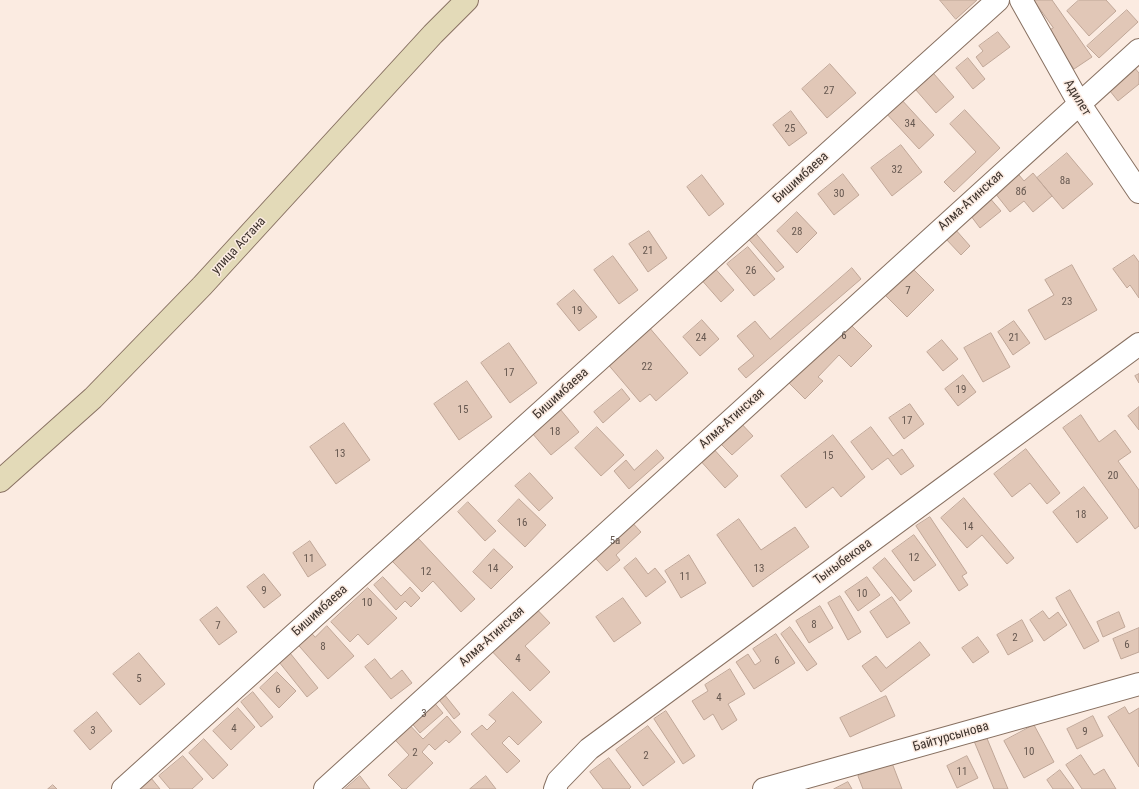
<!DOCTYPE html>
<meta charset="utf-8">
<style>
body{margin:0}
canvas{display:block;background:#fbebe1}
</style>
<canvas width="1139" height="789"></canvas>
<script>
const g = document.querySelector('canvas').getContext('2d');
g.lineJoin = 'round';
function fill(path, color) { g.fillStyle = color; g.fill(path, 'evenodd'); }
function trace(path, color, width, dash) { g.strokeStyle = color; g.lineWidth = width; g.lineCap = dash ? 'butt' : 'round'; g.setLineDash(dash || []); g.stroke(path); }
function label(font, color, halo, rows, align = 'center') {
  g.font = font + ' "Roboto Condensed",sans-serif'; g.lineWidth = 3; g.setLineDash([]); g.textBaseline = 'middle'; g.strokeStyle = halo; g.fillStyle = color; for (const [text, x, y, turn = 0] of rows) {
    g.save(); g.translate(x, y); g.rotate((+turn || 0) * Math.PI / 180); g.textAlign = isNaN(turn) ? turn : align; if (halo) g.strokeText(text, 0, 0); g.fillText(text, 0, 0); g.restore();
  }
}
const building = new Path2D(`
 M940,0H977L956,19Z
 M1034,0H1052L1092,57L1074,69L1048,31L1053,28Z
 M1079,0H1106L1116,11L1089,36L1067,11Z
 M1127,10L1138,22L1099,58L1087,46Z
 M998,32L1010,47L983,67L976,57L983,51L979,46Z
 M968,58L985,79L973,89L956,68Z
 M1128,60L1139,73V84L1118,101L1102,81Z
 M830,64L856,93L827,118L802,89Z
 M934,74L954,97L936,113L916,90Z
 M900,98L934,135L919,149L885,112Z
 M965,110L1000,148L954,192L944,182L976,152L950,124Z
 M791,111L807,133L789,146L773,125Z
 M901,145L922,172L892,196L871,168Z
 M1067,153L1093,184L1063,209L1037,178Z
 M1014,169L1024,181L1033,173L1052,196L1033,212L1024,201L1010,212L991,188Z
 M843,174L859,195L834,215L818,194Z
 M702,175L724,204L709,216L687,187Z
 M988,196L1001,211L980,228L968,212Z
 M797,212L817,233L797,253L777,231Z
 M752,229L784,267L777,272L745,235Z
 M955,229L970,246L961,255L945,238Z
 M649,231L667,258L648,272L629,244Z
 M748,247L775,279L754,296L727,264Z
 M1134,255L1139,262V298L1130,285L1127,288L1113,269Z
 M613,256L638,290L619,304L594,270Z
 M712,265L734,290L721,302L699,277Z
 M909,265L934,290L907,317L882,292Z
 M1072,265L1097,310L1045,340L1028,310L1054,295L1045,280Z
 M852,268L861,279L746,378L738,369L754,356L737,336L755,321L770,339Z
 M574,290L597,317L579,331L557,304Z
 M879,299L852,326L872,346L851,367L839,355L818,377L823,381L805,399L779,373Z
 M702,320L719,339L700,356L683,337Z
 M1014,321L1030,343L1013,355L998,332Z
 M648,326L688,373L656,401L650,394L640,402L606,362Z
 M991,333L1010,367L983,382L964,348Z
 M942,340L958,359L943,371L927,352Z
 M509,343L537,383L510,403L481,363Z
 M1139,374V383L1135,376Z
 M963,375L976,392L958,406L945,389Z
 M467,381L492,417L459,440L434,404Z
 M622,389L630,399L603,423L594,412Z
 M910,404L924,424L904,439L889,418Z
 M1139,407V430L1128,416Z
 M560,409L579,432L551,455L532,433Z
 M1081,415L1099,442L1115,430L1131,452L1118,461L1139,490V526L1135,529L1063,428Z
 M738,420L753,436L732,455L717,440Z
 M344,423L370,460L336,484L310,447Z
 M597,427L624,455L601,476L575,448Z
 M871,427L893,456L902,449L914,466L901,475L888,458L872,470L851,442Z
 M833,435L865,477L841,497L833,487L806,508L781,476Z
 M711,446L738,476L725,488L698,458Z
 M1026,449L1060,493L1047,504L1030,483L1012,497L994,474Z
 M657,450L664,458L629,489L614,471L626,460L634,470Z
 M530,473L553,498L539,511L515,486Z
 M1084,487L1108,518L1077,543L1053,512Z
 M964,498L1014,558L1007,564L982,535L967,548L941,518Z
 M519,499L546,525L525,547L498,521Z
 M468,502L496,531L485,541L458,512Z
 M627,517L641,532L616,555L620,560L607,571L589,551Z
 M930,517L967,573L962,576L968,585L959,591L916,526Z
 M739,519L761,550L795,527L809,547L753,587L717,535Z
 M914,535L936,565L914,581L892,551Z
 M418,538L475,599L461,612L433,581L422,592L393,562Z
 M310,541L326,565L308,577L293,553Z
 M494,549L513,567L491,589L473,572Z
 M689,555L706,583L681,598L665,571Z
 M636,558L648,574L655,568L666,582L646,597L624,568Z
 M885,558L912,591L900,601L873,568Z
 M264,574L281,595L264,608L247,587Z
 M383,577L401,596L410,587L420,598L411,607L405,601L396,610L374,585Z
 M867,577L880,595L858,611L845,592Z
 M368,588L397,618L368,645L358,634L350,642L331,622Z
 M1070,590L1099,641L1084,649L1056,598Z
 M840,596L861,632L848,640L828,603Z
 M892,597L910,623L887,638L870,612Z
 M623,598L641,623L614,642L596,617Z
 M529,601L550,623L525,646L550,672L530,691L484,643Z
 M820,606L833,628L809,643L796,621Z
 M217,607L237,632L219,645L200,620Z
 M1043,611L1049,619L1058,612L1067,625L1044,641L1030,620Z
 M1119,612L1125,627L1103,637L1097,622Z
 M1022,620L1033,641L1008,655L997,635Z
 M327,626L354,656L328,679L293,639L306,627L315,637Z
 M790,627L817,664L807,671L781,634Z
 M1139,628V652L1121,659L1113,639Z
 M776,634L795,663L754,689L736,662L748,654L755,665L761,661L753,649Z
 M978,637L989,652L973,663L962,648Z
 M920,642L930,655L881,692L862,666L876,656L886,668Z
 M286,648L318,688L307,697L275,657Z
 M139,653L165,684L140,705L113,674Z
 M375,659L391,679L402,670L412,683L391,699L365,667Z
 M730,669L745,694L728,704L737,720L722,730L713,714L704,720L692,701L708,691L705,685Z
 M449,670L459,683L444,694L460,714L454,719L429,687Z
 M277,672L296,691L279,708L260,688Z
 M253,692L273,717L261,727L241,702Z
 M513,692L542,722L518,745L509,736L502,743L520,761L507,773L471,734L482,725L487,730L496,721L489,715Z
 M427,694L443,713L420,733L404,714Z
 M886,696L895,716L850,737L840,718Z
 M1125,707L1129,714L1139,708V767L1108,717Z
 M238,708L255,727L231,750L213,731Z
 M666,711L695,756L683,764L654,719Z
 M97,712L112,731L90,750L74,731Z
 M401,716L423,739L447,716L461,732L449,743L446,740L435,750L429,744L422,752L433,763L406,789H402L388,775L409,755L386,730Z
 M1093,716L1103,736L1077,749L1067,729Z
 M1034,725L1054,762L1024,778L1004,741Z
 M648,726L675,762L643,786L616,750Z
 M986,736L1008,789H994L974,741Z
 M204,739L228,765L213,779L189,753Z
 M1081,755L1094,775L1104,769L1116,789H1082L1066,765Z
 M183,756L203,779L192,789H170L159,776Z
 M967,756L978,778L957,788L947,766Z
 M609,758L631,787L629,789H603L590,772Z
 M892,763L902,789H863L858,776Z
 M1060,770L1074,789H1053L1047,780Z
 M360,776L370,789H345Z
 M486,776L496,789H470Z
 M151,778L160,789H139Z
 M848,782L852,789H834Z
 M53,785L57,789H48Z`);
const street = new Path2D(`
 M1021,0L1079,103L1139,192
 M123,789L998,0
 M325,789L1139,50
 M555,789L558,781L589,749L1139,344
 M764,789L1139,684`);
const secondary = new Path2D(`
 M0,481L93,398L202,286L433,34L467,0`);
const numberNames = [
 ["27",829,91],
 ["34",910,124],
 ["25",790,129],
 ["32",897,170],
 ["8а",1065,181],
 ["8б",1021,192],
 ["30",839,194],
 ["28",797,232],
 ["21",648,251],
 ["26",751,271],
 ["7",908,291],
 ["23",1067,302],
 ["19",577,311],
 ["6",844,336],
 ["24",701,338],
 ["21",1014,338],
 ["22",647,367],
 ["17",509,373],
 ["19",961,390],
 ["15",463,410],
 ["17",907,421],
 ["18",555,432],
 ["13",340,454],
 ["15",828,456],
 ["20",1113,476],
 ["18",1081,515],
 ["16",522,523],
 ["14",968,527],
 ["5а",615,541],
 ["12",914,558],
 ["11",309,559],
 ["14",493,569],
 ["13",759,569],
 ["12",426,572],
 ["11",685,577],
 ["9",264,591],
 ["10",862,594],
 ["10",367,603],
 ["8",814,625],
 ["7",218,626],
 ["2",1015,638],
 ["6",1127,645],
 ["8",323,647],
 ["4",518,659],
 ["6",777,661],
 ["5",139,679],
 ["6",278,690],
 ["4",719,698],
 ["3",424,714],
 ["4",234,729],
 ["3",93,731],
 ["9",1085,732],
 ["10",1029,752],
 ["2",415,753],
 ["2",646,756],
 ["11",962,772]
];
const streetNames = [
 ["Адилет",1077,98,59],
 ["Бишимбаева",801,178,-42],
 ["Алма-Атинская",971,201,-42],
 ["улица Астана",239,246,-47],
 ["Бишимбаева",561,394,-42],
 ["Алма-Атинская",732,419,-42],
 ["Тыныбекова",843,562,-36],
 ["Бишимбаева",320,611,-42],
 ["Алма-Атинская",492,637,-42],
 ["Байтурсынова",951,737,-16]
];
fill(building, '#e1c7b7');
trace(building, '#c0a798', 1);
trace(street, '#887162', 24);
trace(secondary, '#887162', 24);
trace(street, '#fff', 22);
trace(secondary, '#e3dab8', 22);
label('11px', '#665850', null, numberNames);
label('13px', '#3d332d', '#fbebe1', streetNames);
</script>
